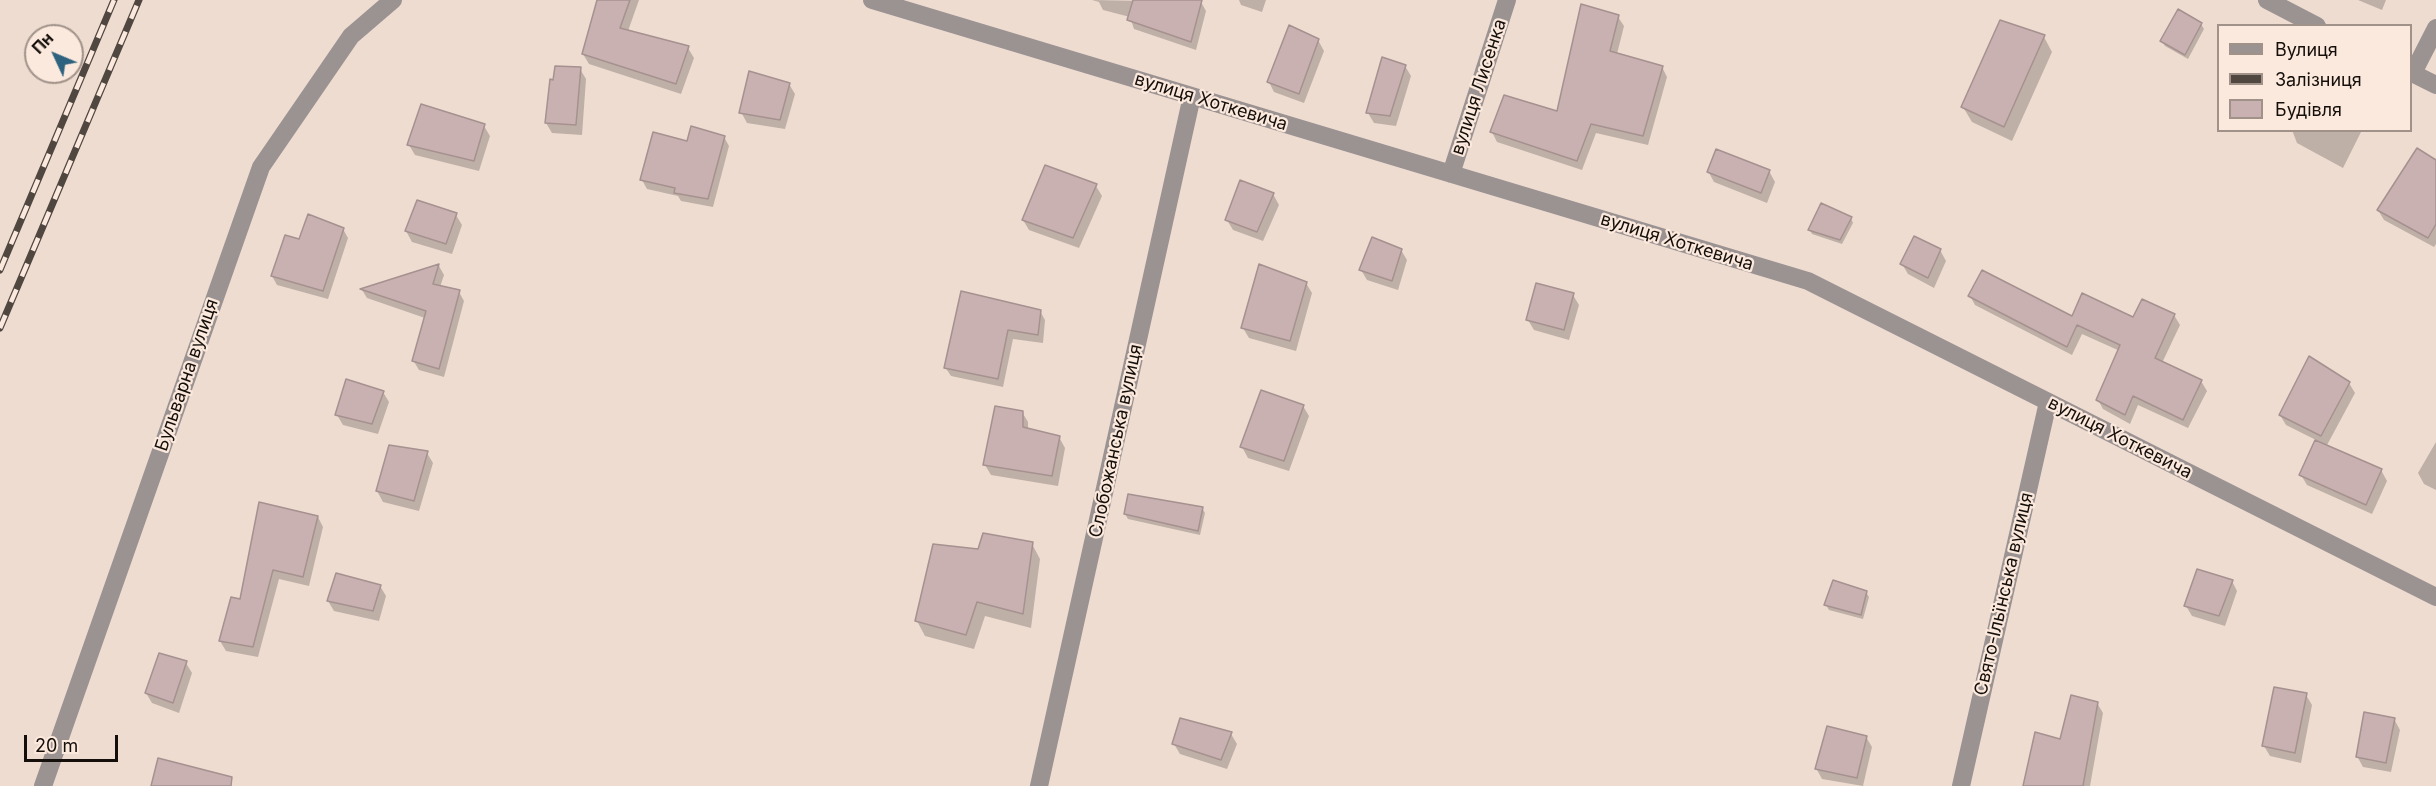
<!DOCTYPE html>
<meta charset="utf-8">
<style>
body{margin:0}
#map{position:relative;width:2436px;height:786px;overflow:hidden;background:#eedcd0;font-family:Inter,sans-serif}
canvas{display:block}
.legend{position:absolute;left:2217px;top:24px;width:195px;height:108px;box-sizing:border-box;background:#fce9dd;border:2px solid #a09289;margin:0;padding:8px 10px;list-style:none;font-size:18px;color:#150f0b}
.legend li{display:flex;align-items:center;gap:12px;height:30px}
.legend b{width:30px;border:2px solid #a09289}
.north{position:absolute;left:24px;top:24px;width:60px;height:60px;box-sizing:border-box;background:#fce9dd;border:2px solid #a09289;border-radius:50%;rotate:314deg;font-size:16px;font-weight:700;line-height:24px;text-align:center;color:#150f0b}
.north::after{content:'';display:block;margin:auto;width:21px;height:27px;background:#2f627f;clip-path:polygon(50% 0,100% 100%,50% 72%,0 100%)}
.scale{position:absolute;left:24px;top:735px;width:94px;height:27px;box-sizing:border-box;border:3px solid #150f0b;border-top:0;padding-left:8px;font-size:18px;line-height:21px;white-space:nowrap;color:#150f0b;-webkit-text-stroke:4px #fce9dd;paint-order:stroke}
</style>
<div id="map">
<canvas width="2436" height="786"></canvas>
<ul class="legend">
<li><b style="height:8px;background:#9b9292"></b>Вулиця</li>
<li><b style="height:8px;background:#504741"></b>Залізниця</li>
<li><b style="height:16px;background:#c8b1b0"></b>Будівля</li>
</ul>
<div class="north">Пн</div>
<div class="scale">20 m</div>
</div>
<script>
const g = document.querySelector('canvas').getContext('2d');
g.lineJoin = 'round';
function fill(path, color) { g.fillStyle = color; g.fill(path, 'evenodd'); }
function trace(path, color, width, dash) { g.strokeStyle = color; g.lineWidth = width; g.lineCap = dash ? 'butt' : 'round'; g.setLineDash(dash || []); g.stroke(path); }
function label(font, color, halo, rows, align = 'center') {
  g.font = font + ' Inter,sans-serif'; g.lineWidth = 4.5; g.setLineDash([]); g.textBaseline = 'middle'; g.strokeStyle = halo; g.fillStyle = color; for (const [text, x, y, turn = 0] of rows) {
    g.save(); g.translate(x, y); g.rotate((+turn || 0) * Math.PI / 180); g.textAlign = isNaN(turn) ? turn : align; if (halo) g.strokeText(text, 0, 0); g.fillText(text, 0, 0); g.restore();
  }
}
const shadow = new Path2D(`
 M598,0H639L628,31L688,48L694,58L681,94L589,64L583,54Z
 M1092,0L1201,2L1206,11L1196,50L1134,29L1130,17L1103,10L1099,2Z
 M1239,0H1266L1262,12L1241,5Z
 M2358,0H2386L2382,10Z
 M1618,17L1624,26L1617,54L1662,67L1667,77L1648,145L1596,133L1582,170L1497,142L1492,132L1558,113Z
 M2201,24L2204,29L2188,59L2165,46L2162,41Z
 M2044,37L2052,52L2012,141L1972,122L1963,107Z
 M1318,40L1324,51L1304,103L1274,92L1269,82Z
 M1405,66L1411,76L1396,126L1374,123L1368,113Z
 M580,69L586,79L582,135L552,133L546,123Z
 M789,84L795,94L785,129L747,123L741,112Z
 M484,126L490,136L479,171L415,155L409,145Z
 M2292,130H2362L2343,168L2297,143Z
 M724,137L729,146L713,207L681,201L678,196L647,189L642,180L689,143Z
 M2436,161V244L2434,247L2384,220L2378,210Z
 M1046,167L1096,186L1102,196L1079,248L1029,230L1023,220Z
 M1708,171H1769L1775,182L1767,203L1714,182Z
 M1273,194L1279,205L1263,241L1233,230L1227,220Z
 M456,215L462,225L452,254L412,242L406,231Z
 M1851,218L1853,223L1842,244L1812,234L1810,230Z
 M343,229L348,238L328,299L277,285L272,276L299,241Z
 M1401,250L1407,260L1398,290L1367,280L1361,270Z
 M1940,250L1946,261L1934,288L1908,274L1902,264Z
 M439,266L444,275L440,287L459,292L464,301L444,377L419,370L413,360L425,318L367,298L362,290Z
 M1306,283L1312,293L1296,351L1249,338L1243,328Z
 M962,293L1040,311L1045,320L1043,343L1013,339L1003,387L951,376L945,367Z
 M1573,295L1579,305L1569,340L1534,330L1528,320Z
 M1970,296L2072,318L2134,319L2174,315L2180,325L2162,363L2201,381L2207,391L2188,428L2138,405L2130,424L2103,409L2098,400L2120,351L2082,334L2072,355L1975,305Z
 M2349,383L2355,393L2326,447L2381,470L2387,481L2372,514L2307,485L2301,475L2316,440L2286,425L2280,415Z
 M383,392L389,402L378,434L343,425L337,415Z
 M1303,406L1309,416L1289,471L1248,458L1242,447Z
 M1022,412L1028,422V430L1059,437L1065,448L1058,486L991,475L985,465Z
 M2436,442V490L2424,484L2418,473Z
 M427,453L433,463L419,511L383,502L377,491Z
 M1202,508L1205,513L1200,535L1128,519L1125,514Z
 M318,517L323,527L309,586L279,579L258,657L226,651L220,641L241,601Z
 M1032,544L1040,559L1031,628L985,616L974,649L925,636L917,621L979,551Z
 M2232,581L2237,591L2225,626L2192,616L2186,606Z
 M380,586L386,596L379,621L334,611L328,601Z
 M1866,592L1869,597L1863,619L1829,610L1826,605Z
 M186,663L192,673L179,713L152,703L146,693Z
 M2306,695L2312,705L2301,763L2270,756L2264,746Z
 M2097,703L2103,713L2090,786H2024Z
 M2394,719L2400,730L2391,772L2363,767L2357,756Z
 M1181,720L1231,734L1237,744L1227,769L1180,754L1174,744Z
 M1866,737L1872,747L1863,786L1822,779L1816,768Z`);
const building = new Path2D(`
 M597,0H630L620,28L689,46L676,84L582,54Z
 M1133,0H1202L1191,42L1127,20Z
 M1581,4L1619,15L1610,51L1663,66L1643,136L1591,124L1577,161L1490,132L1504,95L1557,111Z
 M2178,9L2202,23L2185,55L2160,41Z
 M2000,20L2045,35L2004,127L1961,107Z
 M1289,25L1319,39L1299,94L1267,82Z
 M1382,57L1406,65L1390,116L1366,113Z
 M555,66L581,67L576,125L545,123L550,79L553,80Z
 M749,71L790,83L780,120L739,113Z
 M421,104L485,124L474,161L407,145Z
 M691,126L725,136L708,199L674,193L675,188L640,180L653,132L687,141Z
 M2417,148L2436,160V224L2428,238L2377,210Z
 M1716,149L1770,170L1761,193L1707,172Z
 M1045,165L1097,184L1073,238L1022,220Z
 M1240,180L1274,193L1257,232L1225,220Z
 M417,200L457,213L446,244L405,231Z
 M1821,203L1852,217L1840,240L1808,230Z
 M308,214L344,228L323,291L271,276L285,235L299,239Z
 M1914,236L1941,249L1928,278L1900,264Z
 M1372,237L1402,249L1392,281L1359,270Z
 M439,264L433,284L460,290L439,369L412,361L426,311L360,289Z
 M1259,264L1307,282L1290,341L1241,328Z
 M1982,270L2072,316L2082,293L2133,317L2142,299L2175,314L2155,358L2202,380L2183,420L2133,396L2125,415L2096,400L2120,345L2077,325L2067,347L1968,296Z
 M1536,283L1574,293L1564,330L1526,320Z
 M961,291L1041,310L1038,335L1008,330L998,379L944,368Z
 M2309,356L2350,382L2321,436L2279,415Z
 M346,379L384,391L372,424L335,415Z
 M1261,390L1304,405L1284,461L1240,447Z
 M995,406L1023,411V427L1060,436L1052,476L983,465Z
 M2315,440L2382,469L2366,505L2299,475Z
 M389,445L428,451L414,501L376,491Z
 M1128,494L1203,507L1198,531L1124,514Z
 M259,502L318,516L303,577L273,570L253,647L219,641L231,597L240,599Z
 M983,533L1033,542L1023,614L977,602L966,635L915,621L933,544L978,549Z
 M2197,569L2233,580L2219,616L2184,606Z
 M336,573L381,585L373,611L327,601Z
 M1833,580L1867,591L1861,615L1824,605Z
 M159,653L187,661L173,703L145,693Z
 M2274,687L2307,693L2295,753L2262,746Z
 M2071,695L2098,702L2083,786H2023L2035,732L2060,739Z
 M2364,712L2395,718L2386,763L2356,757Z
 M1180,718L1232,732L1221,760L1172,744Z
 M1827,726L1867,736L1857,778L1815,769Z
 M158,758L232,777L231,786H151Z`);
const minor = new Path2D(`
 M872,0L1808,281L2436,597
 M2267,0L2317,26
 M2410,72L2436,85
 M2413,73L2436,28
 M1451,174L1507,0
 M43,786L261,167L351,36L393,0
 M1039,786L1192,96
 M1961,786L2048,402`);
const rail = new Path2D(`
 M0,270L114,0
 M0,328L139,0`);
const streetNames = [
 ["вулиця Лисенка",1479,87,-72],
 ["вулиця Хоткевича",1211,102,17],
 ["вулиця Хоткевича",1677,242,17],
 ["Бульварна вулиця",187,375,-71],
 ["вулиця Хоткевича",2120,438,27],
 ["Слобожанська вулиця",1116,441,-78],
 ["Свято-Ільїнська вулиця",2004,594,-77]
];
fill(shadow, '#0003');
fill(building, '#c8b1b0');
trace(building, '#a69190', 1.5);
trace(minor, '#9b9292', 18);
trace(rail, '#504741', 7);
trace(rail, '#fce9dd', 4.5, [14]);
label('18px', '#150f0b', '#fce9dd', streetNames);
</script>
